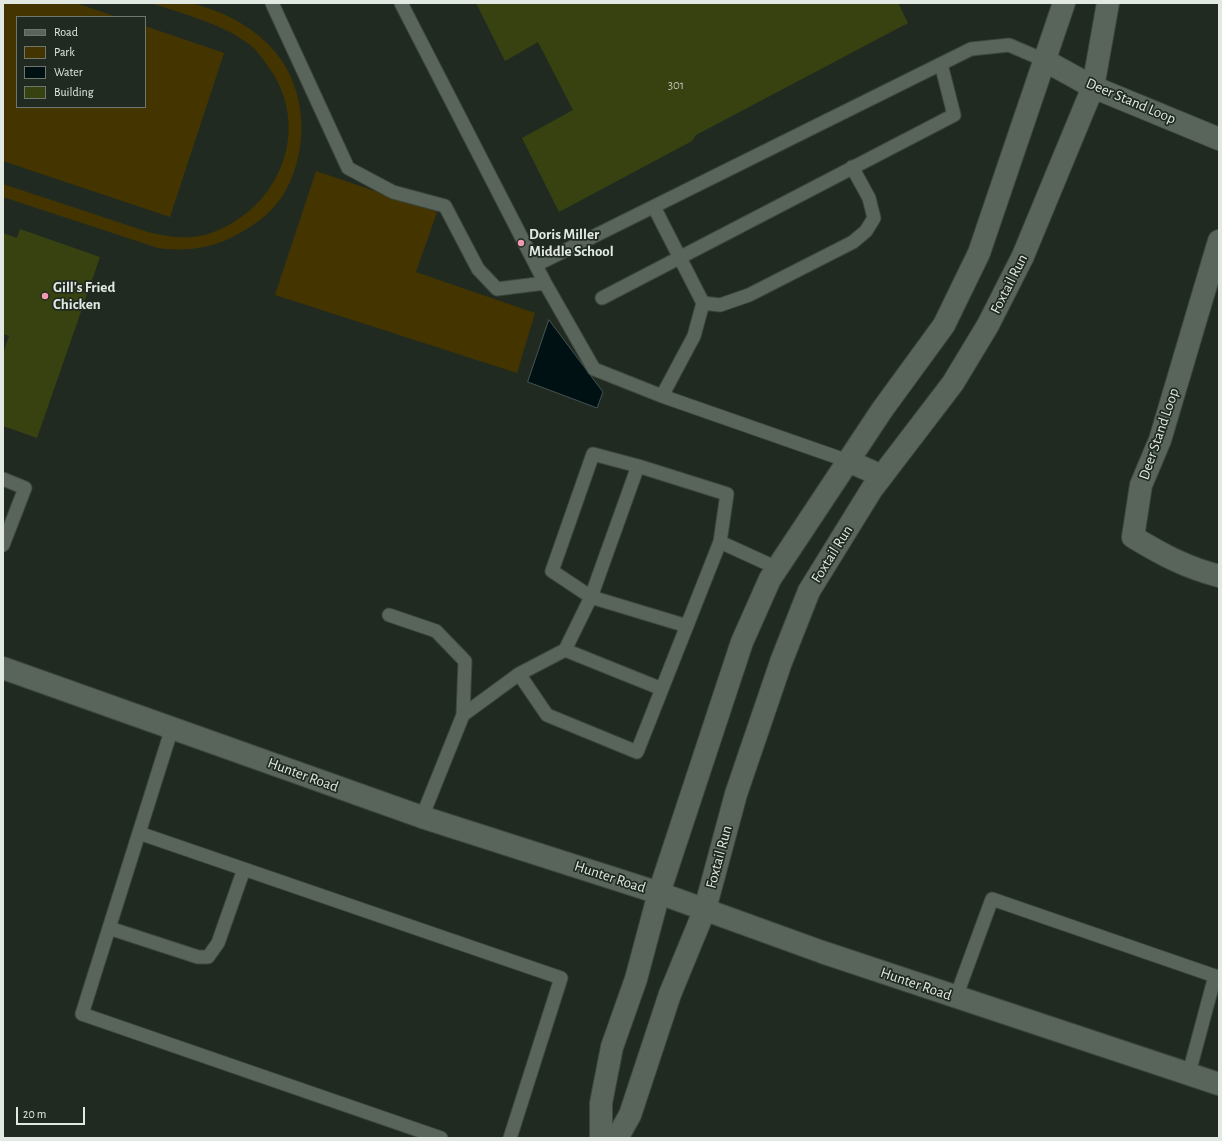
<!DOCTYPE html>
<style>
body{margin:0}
#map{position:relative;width:1222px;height:1141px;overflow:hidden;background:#202a21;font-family:"Alegreya Sans",sans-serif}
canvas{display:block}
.frame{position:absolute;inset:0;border:4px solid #e2e9e3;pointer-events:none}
.legend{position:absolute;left:16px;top:16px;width:130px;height:92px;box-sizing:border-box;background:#202a21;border:1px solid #6e766f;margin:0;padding:5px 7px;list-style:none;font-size:12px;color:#e2e9e3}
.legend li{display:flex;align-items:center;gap:8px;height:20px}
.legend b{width:20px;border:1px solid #6e766f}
.scale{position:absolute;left:16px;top:1107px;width:69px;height:18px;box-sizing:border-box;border:2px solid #e2e9e3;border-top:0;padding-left:5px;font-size:12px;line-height:14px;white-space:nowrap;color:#e2e9e3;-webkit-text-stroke:3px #202a21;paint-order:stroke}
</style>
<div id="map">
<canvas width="1222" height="1141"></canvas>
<div class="frame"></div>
<ul class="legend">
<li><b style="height:5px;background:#59655b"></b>Road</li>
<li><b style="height:11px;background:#443500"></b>Park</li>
<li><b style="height:11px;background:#001113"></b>Water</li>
<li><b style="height:11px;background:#384210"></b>Building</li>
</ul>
<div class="scale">20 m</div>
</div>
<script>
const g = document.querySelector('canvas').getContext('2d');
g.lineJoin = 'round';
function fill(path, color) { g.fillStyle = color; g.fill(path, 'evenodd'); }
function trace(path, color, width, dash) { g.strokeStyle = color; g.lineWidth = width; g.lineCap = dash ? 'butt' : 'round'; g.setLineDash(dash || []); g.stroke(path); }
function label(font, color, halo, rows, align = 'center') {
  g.font = font + ' "Alegreya Sans",sans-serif'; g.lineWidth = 3.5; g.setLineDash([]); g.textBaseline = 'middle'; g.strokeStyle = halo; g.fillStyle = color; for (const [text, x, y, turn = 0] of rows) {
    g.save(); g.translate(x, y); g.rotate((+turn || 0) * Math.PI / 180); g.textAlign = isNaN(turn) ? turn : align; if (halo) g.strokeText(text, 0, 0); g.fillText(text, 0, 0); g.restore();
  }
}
const green = new Path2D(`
 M3,3H76L117,17H17V107H145V26L224,53L170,217L3,161Z
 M151,3C164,3 179,1 191,3C219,10 247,23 268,44C306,81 311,144 286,190C276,209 258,223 240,233C214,248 188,252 158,248L3,197V184L148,232C167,237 188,240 208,234C276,212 312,134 272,72C265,62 258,51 249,44C221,23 183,14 151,3Z
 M316,171L437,212L416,272L535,313L517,373L275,295Z`);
const water = new Path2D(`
 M549,320L603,392L597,408L528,382Z`);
const building = new Path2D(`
 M476,3H898L908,23L696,135L692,141L559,212L522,138L573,110L538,42L505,61Z
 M20,229L100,257L37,438L3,426V353L9,336L3,334V233L17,238Z`);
const lane = new Path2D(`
 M272,3L348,168L393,192L445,206L478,269L497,289L545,283
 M401,3L545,283L594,369L662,396L848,461
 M654,207L703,303L694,336L662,396
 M536,265L971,49L1009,45L1044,60
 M602,298L954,115L941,64
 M703,303L720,305L749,295L853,242L866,231L874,218L869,198L852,167
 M638,466L591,597L687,626
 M3,479L25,488L3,545
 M389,615L436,631L465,661L463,715L422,817
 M565,650L662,689
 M519,674L547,715L637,752L720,542
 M463,715L519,674L565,650L591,597L552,571L593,454L638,466L727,494L720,542L777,568
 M172,728L82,1014L441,1138
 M139,833L561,978L510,1138
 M109,928L198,957H208L218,943L244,869
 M956,997L992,899L1215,976L1189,1073`);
const street = new Path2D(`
 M1044,60L1093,87L1219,139
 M1219,241L1160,440L1141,485L1133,537C1163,555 1185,567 1219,576
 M848,461L882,476
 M601,1138V1103L612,1047L636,979L659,893L742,642L770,579L882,410L944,325L979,253L1064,3
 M617,1138L630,1115L670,994L705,909L736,794L781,662L809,591L872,489L953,383L988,325L1023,256L1093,87L1108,3`);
const secondary = new Path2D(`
 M3,668L422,817L659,893L822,952L1219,1084`);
const markers = [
 [521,243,4,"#f29aad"],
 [45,296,4,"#f29aad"]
];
const numberNames = [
 ["301",676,85]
];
const streetNames = [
 ["Deer Stand Loop",1131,101,23],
 ["Foxtail Run",1009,284,-63],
 ["Deer Stand Loop",1159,434,-71],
 ["Foxtail Run",832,554,-58],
 ["Hunter Road",303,775,20],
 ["Foxtail Run",719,857,-75],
 ["Hunter Road",610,877,18],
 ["Hunter Road",916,984,19]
];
const poiNames = [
 ["Doris Miller",529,234],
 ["Middle School",529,251],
 ["Gill's Fried",53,287],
 ["Chicken",53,304]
];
fill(green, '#443500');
fill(water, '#001113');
trace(water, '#445251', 1);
fill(building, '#384210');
trace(lane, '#3d463f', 15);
trace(street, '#3d463f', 24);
trace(secondary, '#3d463f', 24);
trace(lane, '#59655b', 13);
trace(street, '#59655b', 22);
trace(secondary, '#59655b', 22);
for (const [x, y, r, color] of markers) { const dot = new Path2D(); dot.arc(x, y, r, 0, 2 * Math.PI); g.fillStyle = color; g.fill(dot); trace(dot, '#202a21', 1.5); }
label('13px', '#b8bfae', null, numberNames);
label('15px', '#e2e9e3', '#202a21', streetNames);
label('bold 15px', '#e2e9e3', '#202a21', poiNames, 'left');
</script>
